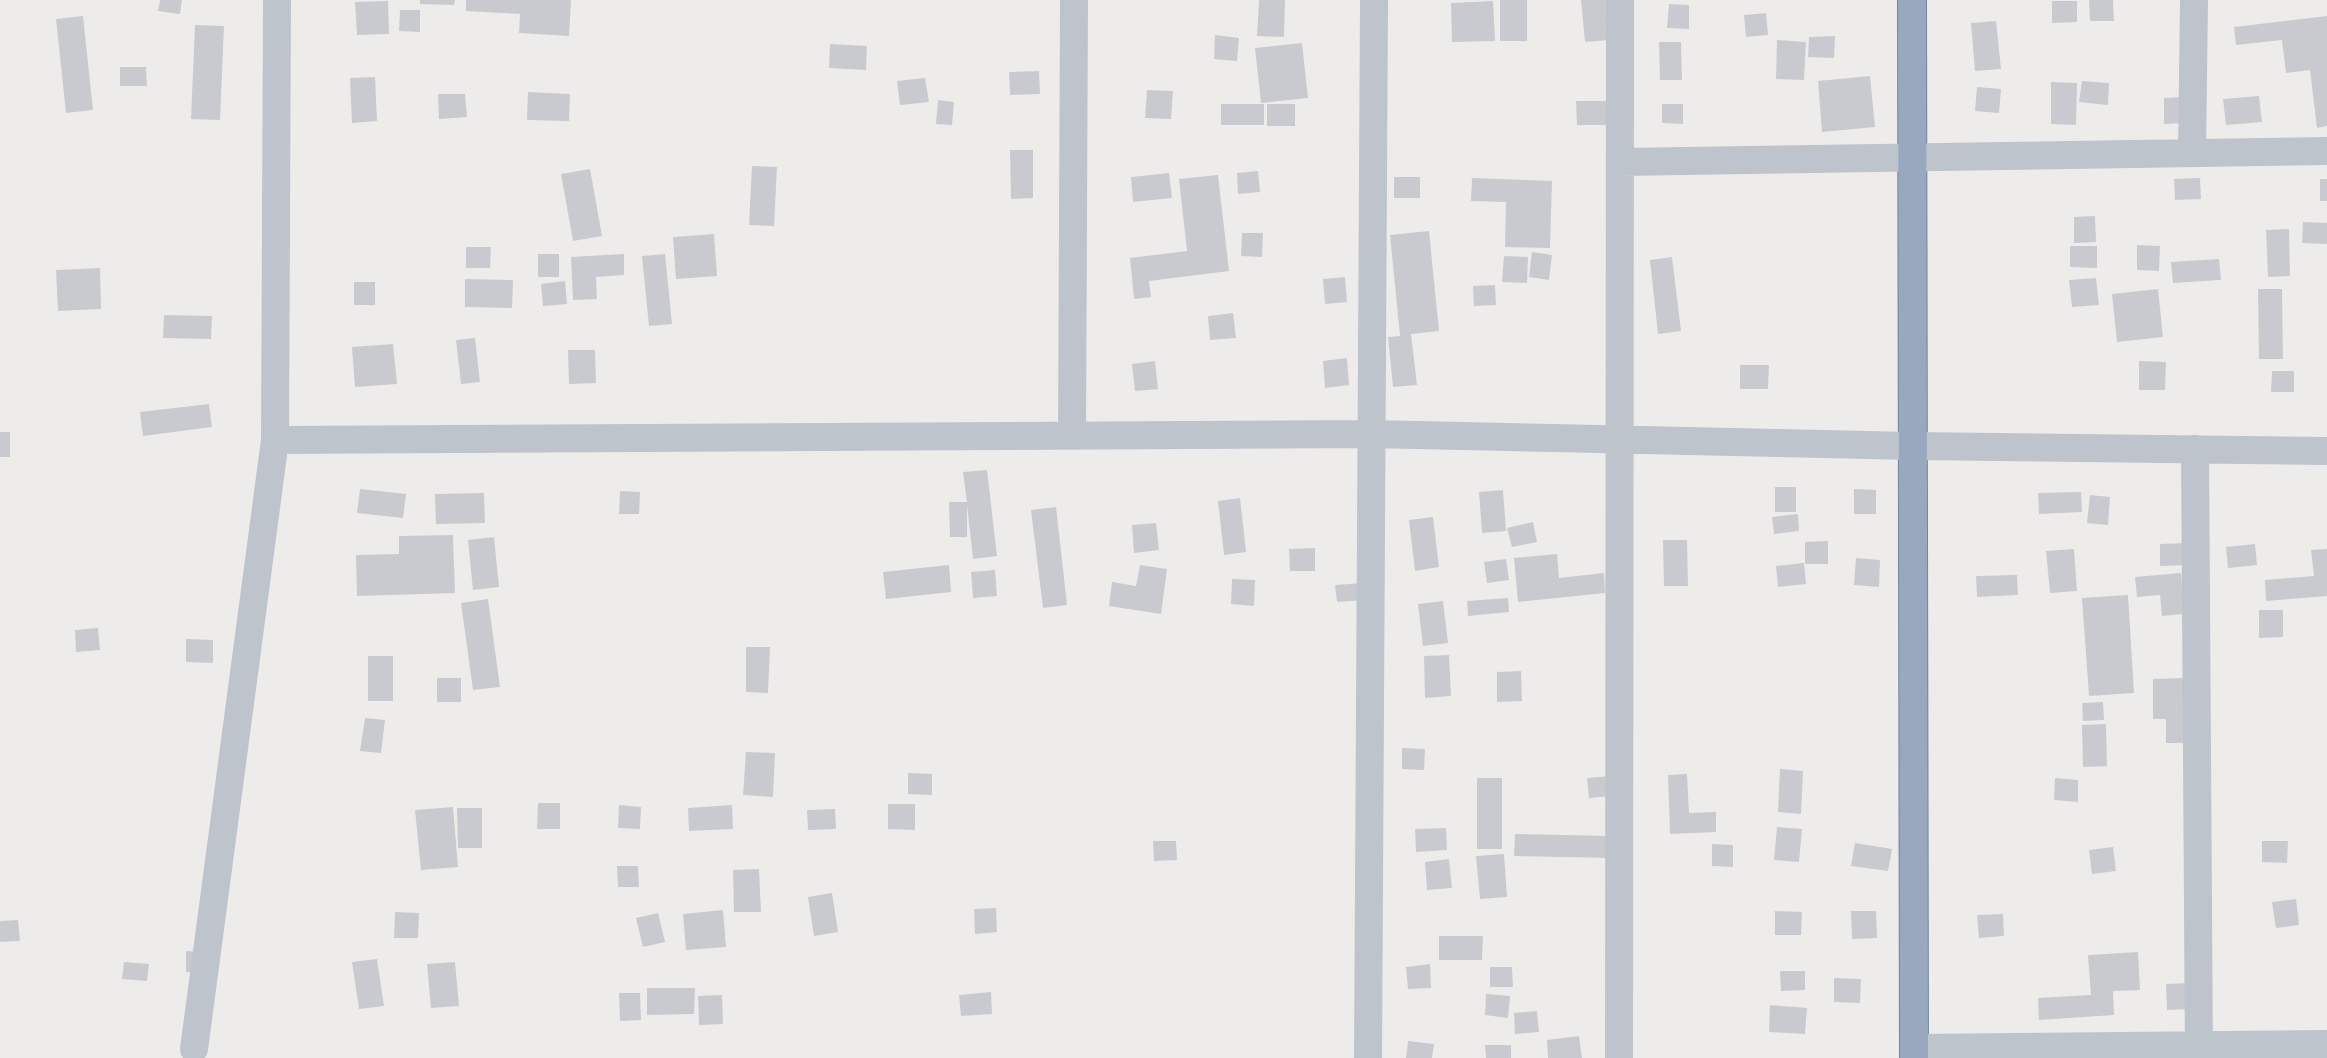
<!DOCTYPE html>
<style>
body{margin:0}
canvas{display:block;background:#eeeceb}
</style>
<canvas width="2327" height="1058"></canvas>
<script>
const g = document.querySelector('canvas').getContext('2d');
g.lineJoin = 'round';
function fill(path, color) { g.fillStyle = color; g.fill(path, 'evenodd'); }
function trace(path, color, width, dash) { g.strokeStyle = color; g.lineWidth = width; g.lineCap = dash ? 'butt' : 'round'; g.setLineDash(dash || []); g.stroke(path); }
const building = new Path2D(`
 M160,0H182L180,14L158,11Z
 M420,0H455L454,5L420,4Z
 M466,0H571L569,36L519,33L520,14L466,11Z
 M1259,0H1285L1284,37L1257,36Z
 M1500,0H1527V41H1500Z
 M1581,0H1606L1609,40L1585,42Z
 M2089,0H2113L2114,21H2090Z
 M388,1L389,34L357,35L355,2Z
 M1493,1L1495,41L1452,42L1451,3Z
 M2052,1H2077V22L2052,23Z
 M1669,4L1689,5V29L1667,28Z
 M400,10H420V32L399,31Z
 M1766,13L1768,35L1746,37L1744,15Z
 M83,16L93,110L66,113L56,19Z
 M2327,16V126L2317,128L2310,70L2286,73L2282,40L2236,45L2234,27Z
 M1996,21L2001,69L1975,71L1971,23Z
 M195,25L224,26L220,120L191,119Z
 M1215,35L1239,38L1237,61L1214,59Z
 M1835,36L1834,58L1808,57L1809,37Z
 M1777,40L1806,42L1804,80L1776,79Z
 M1659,42H1681L1682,80H1660Z
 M1302,43L1308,98L1261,103L1255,48Z
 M830,44L867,46L866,70L829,68Z
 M120,67H146L147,86H120Z
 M1039,71L1040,94L1010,95L1009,72Z
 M1870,76L1875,127L1822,132L1818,81Z
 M375,77L377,121L352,123L350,78Z
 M925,78L929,102L900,105L897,81Z
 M2082,81L2109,83L2108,105L2079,102Z
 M2051,82L2077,83L2076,125L2051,124Z
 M1977,87L2001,89L1999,113L1975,111Z
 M1147,90L1173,91L1171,119L1145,118Z
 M528,92L570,94L569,121L527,120Z
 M438,94H465L467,117L439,119Z
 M2259,96L2262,122L2226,125L2223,99Z
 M2184,97L2185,123L2164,124V98Z
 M938,100L954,102L952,125L936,124Z
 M1576,101H1606L1607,125H1577Z
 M1221,104H1264V125H1221Z
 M1267,104H1295V126H1267Z
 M1662,104H1683V124L1662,123Z
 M1010,150H1033V198L1011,199Z
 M752,166L777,167L774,226L749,225Z
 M590,169L602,236L573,241L561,174Z
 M1258,171L1260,192L1238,194L1237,173Z
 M1169,173L1172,198L1133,202L1131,177Z
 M1218,175L1229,271L1149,281L1151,297L1134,299L1130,258L1187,251L1179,179Z
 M1394,177H1420V198H1394Z
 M1472,178L1552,181L1550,248L1505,247L1506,202L1471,201Z
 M2200,178L2201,199L2175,200L2174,179Z
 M2320,179H2327V201H2320Z
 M2095,216L2096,242L2074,243V217Z
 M2303,222L2327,223V244L2302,243Z
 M2289,229L2290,276L2268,277L2266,230Z
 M1429,231L1439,331L1411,334L1417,385L1393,387L1388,337L1400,336L1390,235Z
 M1242,233H1263L1262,257L1241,256Z
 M714,234L717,276L676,279L673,237Z
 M2137,245L2160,246L2159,271L2137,270Z
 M2070,246H2097V268L2070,267Z
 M466,247H491L490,268H466Z
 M1532,252L1552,255L1549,280L1529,277Z
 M538,254H559V277H538Z
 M624,254V275L596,277L597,299L573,300L571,257Z
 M665,254L672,324L649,326L642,256Z
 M1504,256L1528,257L1527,283L1502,282Z
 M1672,257L1681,331L1658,334L1650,260Z
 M2219,259L2221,280L2173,283L2171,262Z
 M100,268L101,309L58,311L56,270Z
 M1345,277L1347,302L1325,304L1323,279Z
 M2096,278L2099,305L2072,307L2069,280Z
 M465,279L513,280L512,308L465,307Z
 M565,281L567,304L543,306L541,284Z
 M354,282H375V305H354Z
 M1495,285L1496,305L1474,306L1473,286Z
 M2158,289L2163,337L2117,342L2112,294Z
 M2258,289H2282L2283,359H2259Z
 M1233,313L1236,338L1210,340L1208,316Z
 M164,315L212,316L211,339L163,338Z
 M475,338L480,382L461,384L456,340Z
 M393,344L397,384L355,387L352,347Z
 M568,350H595L596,383L569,384Z
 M1347,358L1349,385L1325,388L1323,361Z
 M1155,361L1158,389L1135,391L1132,364Z
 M2139,361L2166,362L2165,390H2139Z
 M1740,365H1769L1768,389H1740Z
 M2272,371H2294V392H2271Z
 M209,404L212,427L143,436L140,412Z
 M0,432H10V457H0Z
 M987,470L997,556L973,559L967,505V537H950L949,502H967L963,472Z
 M1775,487H1796V512H1775Z
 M360,489L406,494L403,518L357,513Z
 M1854,489L1876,490V514H1854Z
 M1503,490L1506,531L1482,533L1479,492Z
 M620,491L640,492L639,514H619Z
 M2081,492L2082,512L2039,514L2038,493Z
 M484,493L485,523L436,524L435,494Z
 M2090,495L2110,497L2108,525L2087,523Z
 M1240,498L1246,552L1224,555L1218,501Z
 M1056,507L1067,605L1043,608L1031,510Z
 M1798,514L1799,531L1774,534L1772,517Z
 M1433,517L1439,567L1415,571L1409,520Z
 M1533,522L1537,542L1512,547L1507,528Z
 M1156,523L1159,550L1134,553L1132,525Z
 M453,535L455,593L357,596L356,555L399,554V536Z
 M494,537L499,587L473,590L468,540Z
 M1663,540H1687L1688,586H1664Z
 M1828,541V564H1805V542Z
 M2185,543V565L2160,566V544Z
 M2255,544L2257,565L2228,568L2226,547Z
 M1315,548V571H1290L1289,549Z
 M2074,549L2077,591L2050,593L2046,551Z
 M2327,549V596L2266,601L2265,580L2314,576L2311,550Z
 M1557,554L1559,578L1604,573L1605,593L1518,602L1514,558Z
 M1856,558L1880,560L1879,587L1854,585Z
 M1506,559L1509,580L1487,583L1484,562Z
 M1804,563L1806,584L1778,587L1776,566Z
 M949,565L951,592L886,599L883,572Z
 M1140,565L1167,569L1161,614L1109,606L1112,582L1136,586Z
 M995,570L997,596L973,598L971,572Z
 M2181,573L2184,614L2162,616L2160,595L2137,597L2135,577Z
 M2017,575L2018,595L1977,597L1976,576Z
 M1232,579L1255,580L1254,606L1231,604Z
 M1378,582L1379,599L1337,602L1335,585Z
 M2128,595L2134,693L2089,696L2082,598Z
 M1508,598L1509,612L1468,616L1467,601Z
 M488,599L500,687L473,690L461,603Z
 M1443,601L1448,643L1423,646L1418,604Z
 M2259,610H2283V637L2259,638Z
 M98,628L100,650L76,652L75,630Z
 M186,639L213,640V663L186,662Z
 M746,647H770L768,693L746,692Z
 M1449,655L1451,696L1425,698L1424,656Z
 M368,656H393V701H368Z
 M1521,671L1522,701L1497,702V672Z
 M437,678H461V702H437Z
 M2184,678L2185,743H2166V719H2153V679Z
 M2103,702L2104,720L2083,721L2082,703Z
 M365,718L385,720L381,753L360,751Z
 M2106,724L2107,766L2083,767L2082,725Z
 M1402,748L1425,749L1424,770L1402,769Z
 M746,752L775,753L773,797L743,795Z
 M1780,769L1803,771L1801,814L1778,812Z
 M908,773L932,774V795L908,794Z
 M1687,774L1689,813L1716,812V832L1670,834L1668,775Z
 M1612,776L1613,796L1589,798L1587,778Z
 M1477,778H1502V849H1477Z
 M2055,778L2078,780V802L2054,800Z
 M538,803H560V829H537Z
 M888,804H915V830L888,829Z
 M619,805L641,807L640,829L618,828Z
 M732,805L733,829L689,831L688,808Z
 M453,807L458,867L421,870L415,810Z
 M457,808H482V848H458Z
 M835,809L836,829L808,830L807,810Z
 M1777,827L1802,829L1799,862L1774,860Z
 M1446,828L1447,850L1416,852L1415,829Z
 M1515,834L1609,836V858L1514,856Z
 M1153,841H1176L1177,860L1154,861Z
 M2262,841H2288L2287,863L2262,862Z
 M1855,843L1892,849L1888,871L1851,866Z
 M1712,844L1733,845V867L1712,866Z
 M2113,847L2116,871L2092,874L2089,850Z
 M1504,854L1507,897L1480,899L1476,856Z
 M1449,859L1452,888L1427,890L1425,862Z
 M617,866H638L639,887H618Z
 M759,869L761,912H734L733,870Z
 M832,893L838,932L814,936L808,897Z
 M2296,899L2299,925L2276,928L2272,902Z
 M996,908L997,932L975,934L974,909Z
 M723,910L726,947L686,950L683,914Z
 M1775,911L1802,912L1801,935H1775Z
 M1851,911H1876L1877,938L1852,939Z
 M395,912L419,913L418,938H394Z
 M658,913L665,942L643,947L636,918Z
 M2003,914L2004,936L1979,938L1977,915Z
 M18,920L20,941L0,942V921Z
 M1439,936H1483L1482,960H1439Z
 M186,951L216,953L215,973L186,972Z
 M2138,952L2140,990L2113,991L2114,1015L2039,1020L2038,998L2091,995L2088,955Z
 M377,959L384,1006L359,1009L352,962Z
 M124,962L149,964L147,981L122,979Z
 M455,962L459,1006L431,1008L427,964Z
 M1430,964L1431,988L1408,989L1406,967Z
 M1490,967H1512L1513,987H1490Z
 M1780,971H1805V990L1781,991Z
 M1834,978L1861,979L1860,1003L1834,1002Z
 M2189,983L2190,1009L2167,1010L2166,984Z
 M647,988H695L694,1014L647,1015Z
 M991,992L992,1014L961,1016L959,995Z
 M619,993H640L641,1020L620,1021Z
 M1486,994L1510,996L1508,1018L1485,1015Z
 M722,995L723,1024L699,1025L698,996Z
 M1770,1005L1807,1008L1805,1034L1769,1032Z
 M1537,1011L1539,1032L1515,1034L1514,1013Z
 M1579,1036L1582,1058H1548L1547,1040Z
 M1408,1041L1434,1044L1432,1058H1406Z
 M1485,1045H1511V1058H1486Z`);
const minor = new Path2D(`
 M2192,153L2194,0
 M1620,162L2327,151
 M1072,436L1074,0
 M275,440L1372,434L1913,446L2327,451
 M2195,449L2199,1058
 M1914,1048L2327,1044
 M194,1049L275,440L277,0
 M1368,1058L1374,0
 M1619,1058L1620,0`);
const trunk = new Path2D(`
 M1912,0L1914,1058`);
fill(building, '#c9cad0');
trace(trunk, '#7384a1', 30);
trace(minor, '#bec4cc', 28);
trace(trunk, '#9aa8bf', 28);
</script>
